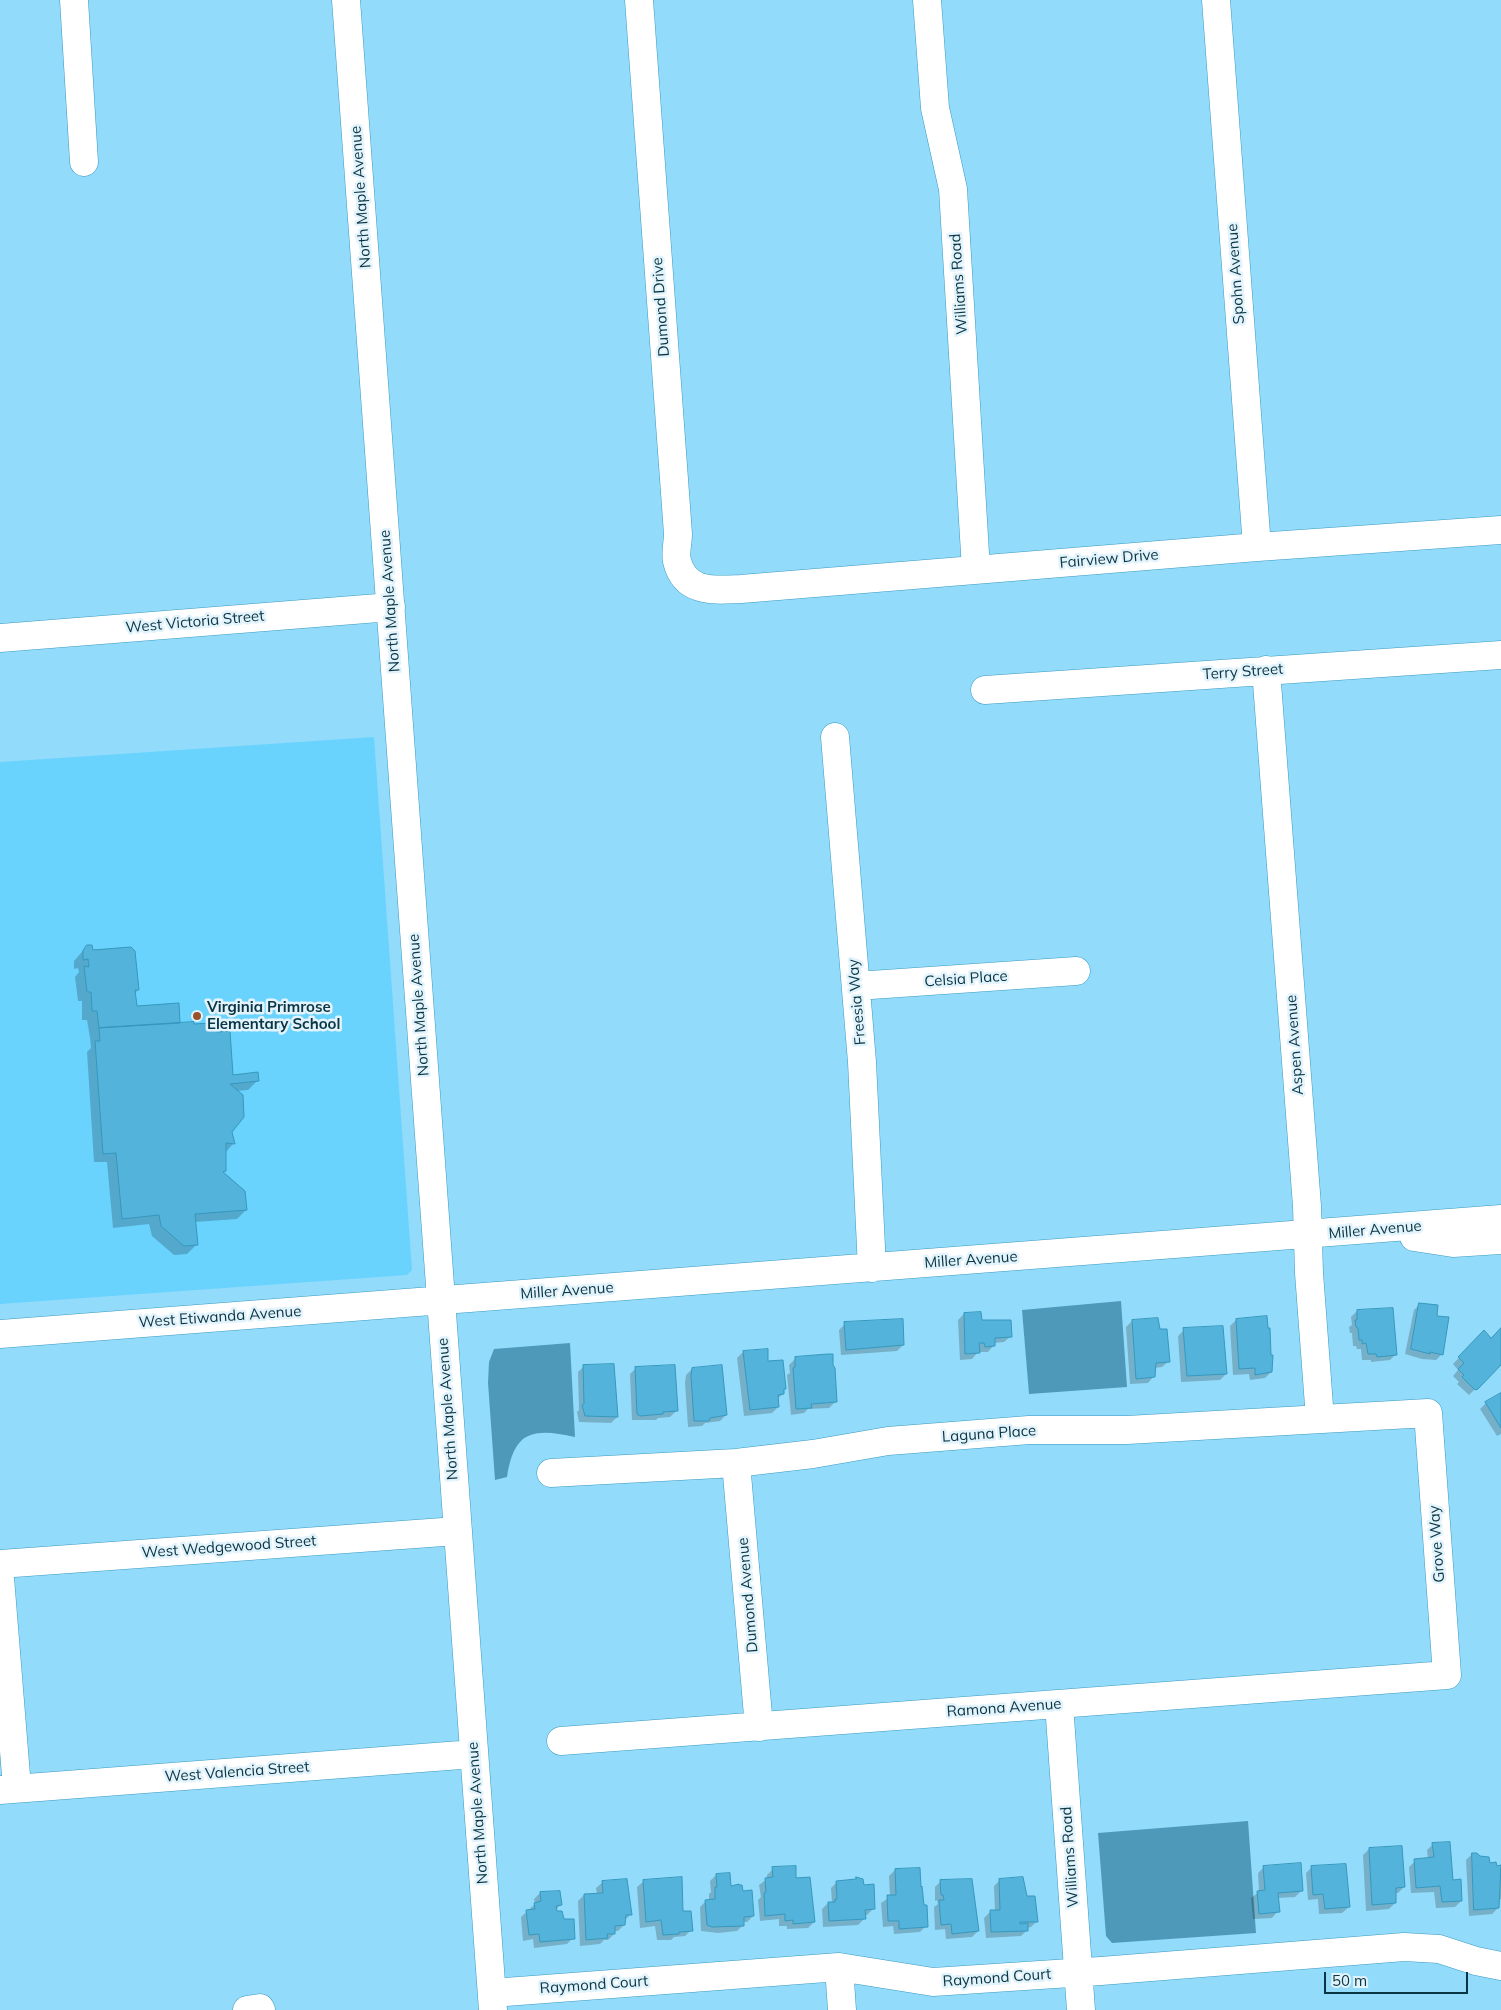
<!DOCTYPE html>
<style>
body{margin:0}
#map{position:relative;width:1501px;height:2010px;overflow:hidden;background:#93dbfb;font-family:Mulish,sans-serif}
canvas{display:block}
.scale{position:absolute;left:1324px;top:1972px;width:144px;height:22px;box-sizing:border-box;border:2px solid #0a3544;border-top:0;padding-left:6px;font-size:15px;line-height:18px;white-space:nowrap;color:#0a3544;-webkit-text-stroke:4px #e2f3fb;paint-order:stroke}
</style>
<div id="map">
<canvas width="1501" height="2010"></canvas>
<div class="scale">50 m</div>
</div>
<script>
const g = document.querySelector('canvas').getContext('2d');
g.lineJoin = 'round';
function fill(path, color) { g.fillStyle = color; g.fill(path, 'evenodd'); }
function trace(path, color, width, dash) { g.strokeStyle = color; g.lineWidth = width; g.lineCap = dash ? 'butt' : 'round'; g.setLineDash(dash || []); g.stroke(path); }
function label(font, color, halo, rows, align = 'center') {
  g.font = font + ' Mulish,sans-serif'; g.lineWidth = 5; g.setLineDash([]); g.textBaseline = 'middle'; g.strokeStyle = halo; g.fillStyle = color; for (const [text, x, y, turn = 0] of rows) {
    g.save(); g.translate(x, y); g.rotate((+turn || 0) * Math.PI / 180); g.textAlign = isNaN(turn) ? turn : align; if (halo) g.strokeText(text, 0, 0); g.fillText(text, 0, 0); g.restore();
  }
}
const built = new Path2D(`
 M374,737L412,1270L407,1275L0,1304V762Z`);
const water = new Path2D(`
 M1121,1301L1127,1387L1029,1394L1022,1310Z
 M570,1343L575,1437C534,1428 514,1430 507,1477L495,1480L488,1383L489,1362L494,1349Z
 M1248,1821L1256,1933L1112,1943L1106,1936L1098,1833Z`);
const shadow = new Path2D(`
 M87,946L138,990L134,994L135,1007L179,1024H211L232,1076L257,1081L248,1090L237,1091L230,1131L233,1144L225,1153V1171L223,1173L246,1210L237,1219L195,1222L197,1244L187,1254L174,1255L152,1236L149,1224L113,1228L107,1162H94L87,1052L91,1048L90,1038L87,1020H82V1001H78L75,977L79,972L78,968L74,969V961Z
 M1420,1304L1436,1317L1442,1354L1436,1360L1422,1359L1405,1354L1414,1310Z
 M1357,1311L1396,1354L1390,1360L1371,1362V1360H1362L1361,1349H1357L1356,1346H1353L1352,1333H1350L1349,1327L1352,1325L1351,1317Z
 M964,1314L981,1321L1011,1336L1004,1342L994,1343V1345L988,1352H978L972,1359L960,1360L958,1320Z
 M1236,1320L1271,1372L1265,1378L1250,1380L1249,1374L1233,1375L1230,1326Z
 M1132,1321L1169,1361L1162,1367L1154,1368V1376L1148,1383L1130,1384L1126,1327Z
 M845,1324L903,1345L897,1351L841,1355L839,1330Z
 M1184,1330L1226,1374L1220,1380L1181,1382L1178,1336Z
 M1501,1330V1363L1469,1395L1457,1384L1459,1382L1453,1376L1458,1370L1453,1364L1484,1332L1491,1340Z
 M743,1352L767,1362L783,1390V1394L777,1399L778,1407L772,1413L744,1416L737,1358Z
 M795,1359L835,1402L829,1408L808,1409L804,1413L791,1415L787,1375L790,1373L789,1365Z
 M584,1366L617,1417L611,1423L579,1422L577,1412L579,1410L578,1372Z
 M636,1368L677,1410L670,1417L658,1418L656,1420H632L630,1374Z
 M692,1369L726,1415L720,1421L705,1423L702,1426L688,1427L685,1383L686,1375Z
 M1501,1394V1434L1497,1436L1480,1409L1486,1403Z
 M1433,1844L1461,1901L1455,1907L1436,1908L1434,1892L1411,1893L1409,1867L1415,1861L1428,1859L1427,1850Z
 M1369,1849L1404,1887L1398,1893H1395V1903L1389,1909L1366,1911L1363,1855Z
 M1472,1854L1488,1864L1501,1867V1899L1498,1900V1908L1492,1914L1469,1916L1466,1860Z
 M1264,1867L1301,1891L1295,1897L1277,1898L1278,1911L1272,1918L1253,1919L1251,1898L1259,1892L1258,1873Z
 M1312,1867L1349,1907L1342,1913L1319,1914L1318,1899L1308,1900L1306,1873Z
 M773,1869L795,1879L814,1922L808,1928L787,1929V1926H779V1919L760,1921L758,1900L761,1897L759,1885L767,1879V1875Z
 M895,1870L926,1926L920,1932L894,1934L893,1926L883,1927L881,1903L890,1897L889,1876Z
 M716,1875L729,1887L738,1885L753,1916L747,1922H743V1925L737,1931L718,1933L701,1931L700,1907L706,1901H709V1894L711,1892L710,1881Z
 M856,1878L873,1909L867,1915H864V1919L858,1925L823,1927L822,1909L828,1903H832L831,1888L837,1882L854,1880Z
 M1000,1880L1026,1897L1037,1921L1031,1927L1027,1928V1930L1021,1936L986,1938L984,1918L990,1912H995L994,1886Z
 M644,1881L682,1912L691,1930L685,1936L674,1937L671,1940H657L655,1926L640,1928L637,1887Z
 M941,1881L978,1931L972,1937L946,1939L945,1929L935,1930L934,1907L938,1904L937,1900L935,1901V1887Z
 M603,1882L631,1914L624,1921V1925L618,1931H614V1934L608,1940H604L600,1944L580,1946L578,1901L584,1895L597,1894L596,1888Z
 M540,1893L560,1905L556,1910L573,1938L567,1944L534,1948L533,1939L523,1941L521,1917L535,1904L534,1899Z`);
const building = new Path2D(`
 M87,945H92L93,950L131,947L135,951L139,990H135L137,1006L179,1003L180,1023L99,1028L97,1011H92L91,992H87L84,966L89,967L88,959L83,960V951Z
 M194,1022V1024L212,1023L217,1032L230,1031L233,1075L258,1072L259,1081L230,1084L243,1095L244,1117L232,1132L235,1144L226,1143V1171L223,1172L245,1191L247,1210L195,1214L198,1245L184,1246L161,1226L159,1215L122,1219L116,1153L103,1154L95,1041H100L99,1028Z
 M1419,1303L1438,1305L1437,1316L1449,1317L1443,1355L1430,1352V1354L1411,1349Z
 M1393,1308L1397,1355L1377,1357L1376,1354H1368L1366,1343L1362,1344V1340H1359L1358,1328L1356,1327L1355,1320H1357V1310Z
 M981,1312L982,1320H1011L1012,1337L995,1338V1346L985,1347L984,1343H979L980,1353L965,1354L964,1313Z
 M1267,1316L1268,1328H1270L1271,1355H1273L1272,1372L1255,1375V1368L1239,1369L1236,1319Z
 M1158,1318L1160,1329H1167L1170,1362L1156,1363L1155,1377L1136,1379L1132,1320Z
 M903,1319L904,1345L846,1350L844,1322Z
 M1223,1326L1227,1374L1187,1376L1183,1328Z
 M1501,1328V1365L1478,1389L1475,1390L1462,1377L1464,1375L1458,1369L1464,1363L1458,1357L1484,1330L1491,1338Z
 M768,1349V1361L783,1360L786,1389H784V1394L778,1395L779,1407L750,1410L743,1351Z
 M828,1354H833V1365L835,1368L837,1402L811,1404L812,1408L796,1409L793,1368L795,1367V1357Z
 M614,1364L618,1417L585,1416L582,1405L584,1404L583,1365Z
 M675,1365L678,1411L663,1412V1414L640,1416L637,1414L635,1367Z
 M722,1365L727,1415L710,1418L709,1421H694L691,1376L692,1368Z
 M1501,1393V1428L1485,1402Z
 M1450,1842L1453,1880L1461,1879L1462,1901L1442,1902L1440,1886L1416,1888L1414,1859L1434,1857L1432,1843Z
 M1402,1846L1405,1887L1396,1888V1903L1372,1905L1369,1848Z
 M1472,1853H1477L1480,1856L1489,1857L1490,1863L1496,1862L1497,1866L1501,1865L1499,1908L1474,1910Z
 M1301,1863L1303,1891L1278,1893L1280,1912L1259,1914L1257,1891L1265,1890L1263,1866Z
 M1346,1864L1350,1907L1325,1909L1323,1894L1313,1895L1311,1866Z
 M796,1866V1878L810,1877L815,1922L793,1924V1920L785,1921V1914L765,1916L764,1893L766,1892L765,1878L773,1877L772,1867Z
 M920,1868L921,1887L922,1886L924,1905H927L928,1927L899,1929V1921H888L887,1895H896L895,1869Z
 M730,1873L731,1886L739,1884V1885H742L743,1891L752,1890L754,1916L744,1917V1926L712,1927L707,1925L705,1900L715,1899V1887H717L716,1874Z
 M682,1877L683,1911H691L693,1931L679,1932V1934L663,1935L661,1920L646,1922L643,1880Z
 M856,1877L863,1879L864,1885L874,1884L875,1909L865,1910L866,1919L829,1921L828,1902H835V1899H837L836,1881L856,1879Z
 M1023,1877L1027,1896H1035L1038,1922H1020V1924L1028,1923V1931L991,1932L990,1910H1000L999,1879Z
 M627,1879L632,1915H626L625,1925L615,1926V1934H607L608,1938L586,1940L584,1894L603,1893L602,1881Z
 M972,1879L979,1931L952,1934L951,1924L941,1925L939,1900H944L943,1895H941L940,1880Z
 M560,1891L562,1905L556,1906L557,1911H562L564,1919H574L575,1939L540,1942L539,1934L529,1935L526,1910L535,1909L534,1903L541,1901L540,1892Z`);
const minor = new Path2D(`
 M74,0L84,162
 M346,0L493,2010
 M639,0L678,534C678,542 675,553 677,561C685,594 715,590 741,589L1257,547L1501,530
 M927,0L935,108L953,189L976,570
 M1216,0L1257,547
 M0,638L391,607
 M1266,670L1307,1206L1309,1273L1320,1419
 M985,690L1501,655
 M835,737L862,1062L872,1268
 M856,986L1076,971
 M1414,1237L1453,1243L1501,1240
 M0,1334L1501,1219
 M736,1463L759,1727
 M551,1473L736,1463L813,1454L888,1441L1029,1430H1127L1428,1413L1447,1675L561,1741
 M0,1564L457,1531
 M0,1578L17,1788
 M1059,1704L1081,2010
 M0,1790L474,1754
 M839,1967L842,2010
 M492,1993L839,1967L933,1982L1101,1971L1404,1947L1439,1949L1476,1961L1501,1966
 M247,2010L260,2008L261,2010`);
const markers = [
 [197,1016,5,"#98512a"]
];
const streetNames = [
 ["North Maple Avenue",361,197,-94],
 ["Spohn Avenue",1236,274,-94],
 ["Williams Road",959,284,-94],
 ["Dumond Drive",661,307,-94],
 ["Fairview Drive",1109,559,-5],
 ["North Maple Avenue",390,601,-94],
 ["West Victoria Street",195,622,-5],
 ["Terry Street",1243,672,-4],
 ["Celsia Place",966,979,-4],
 ["Freesia Way",857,1002,-95],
 ["North Maple Avenue",419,1005,-94],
 ["Aspen Avenue",1295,1045,-94],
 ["Miller Avenue",1375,1230,-5],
 ["Miller Avenue",971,1260,-4],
 ["Miller Avenue",567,1291,-4],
 ["West Etiwanda Avenue",220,1317,-4],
 ["North Maple Avenue",448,1409,-94],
 ["Laguna Place",989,1434,-4],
 ["Grove Way",1437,1544,-94],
 ["West Wedgewood Street",229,1547,-4],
 ["Dumond Avenue",748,1595,-95],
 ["Ramona Avenue",1004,1708,-4],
 ["West Valencia Street",237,1772,-4],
 ["North Maple Avenue",478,1813,-94],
 ["Williams Road",1070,1857,-94],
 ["Raymond Court",997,1978,-4],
 ["Raymond Court",594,1985,-4]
];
const poiNames = [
 ["Virginia Primrose",207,1007],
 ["Elementary School",207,1024]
];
fill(built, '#69d3fe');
fill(water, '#4e99b9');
fill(shadow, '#0003');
fill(building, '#54b3da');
trace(building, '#3598be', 1);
trace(minor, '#379ac0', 29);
trace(minor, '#fff', 28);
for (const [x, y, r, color] of markers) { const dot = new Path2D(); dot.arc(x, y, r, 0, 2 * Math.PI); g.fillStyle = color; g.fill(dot); trace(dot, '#e2f3fb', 2); }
label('15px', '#0a3544', '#e2f3fb', streetNames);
label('bold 15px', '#0a3544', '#e2f3fb', poiNames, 'left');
</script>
